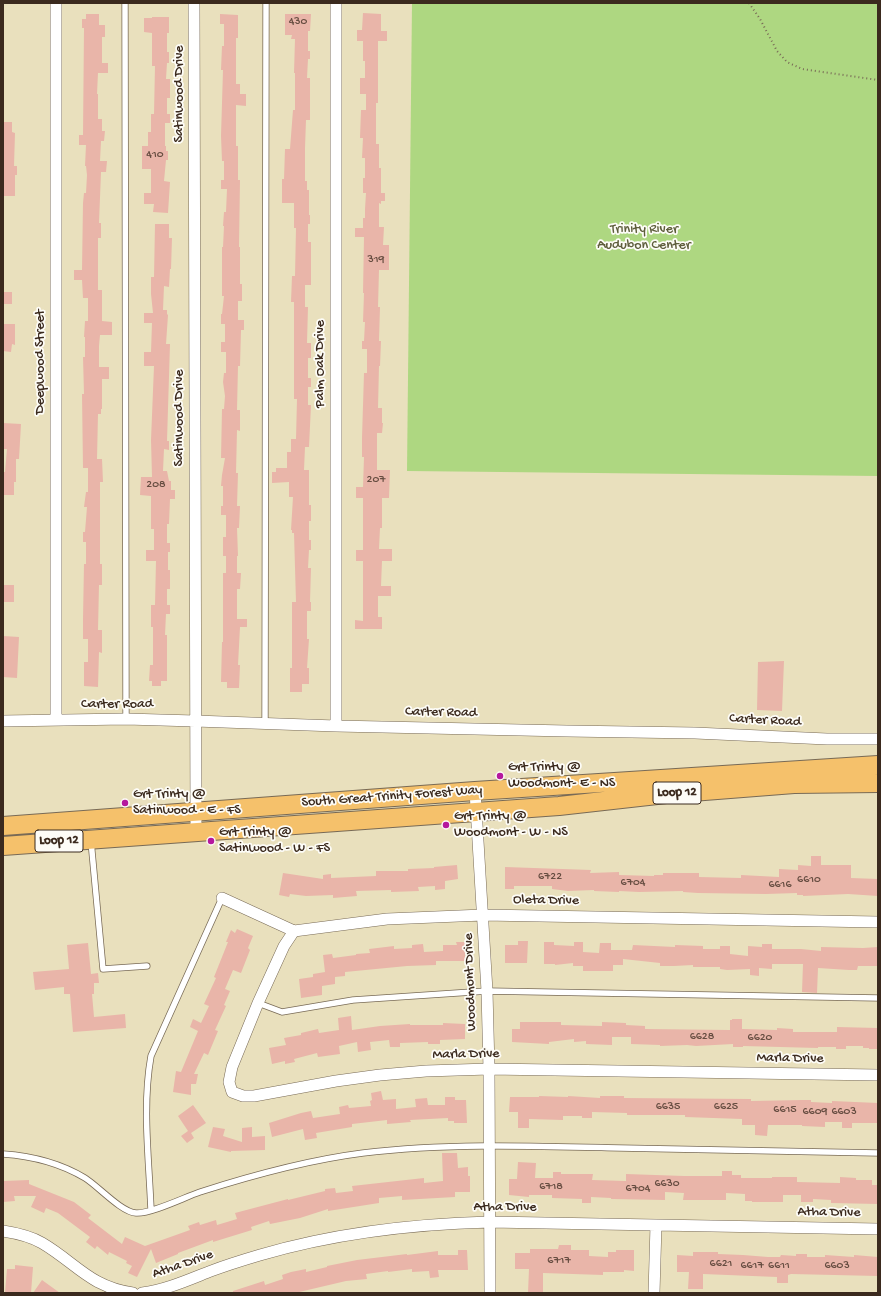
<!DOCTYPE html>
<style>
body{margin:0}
#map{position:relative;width:881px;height:1296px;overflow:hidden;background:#e9e0bd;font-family:"Gochi Hand",sans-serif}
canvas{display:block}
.frame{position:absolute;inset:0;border:4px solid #3b2a1e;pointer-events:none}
</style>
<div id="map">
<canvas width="881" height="1296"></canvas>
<div class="frame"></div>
</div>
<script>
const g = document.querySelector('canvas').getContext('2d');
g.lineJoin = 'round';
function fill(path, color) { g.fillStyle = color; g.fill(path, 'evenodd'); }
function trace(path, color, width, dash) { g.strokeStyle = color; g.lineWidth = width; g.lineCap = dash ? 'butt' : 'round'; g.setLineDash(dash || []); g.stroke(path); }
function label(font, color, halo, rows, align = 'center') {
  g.font = font + ' "Gochi Hand",sans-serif'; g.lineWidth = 3.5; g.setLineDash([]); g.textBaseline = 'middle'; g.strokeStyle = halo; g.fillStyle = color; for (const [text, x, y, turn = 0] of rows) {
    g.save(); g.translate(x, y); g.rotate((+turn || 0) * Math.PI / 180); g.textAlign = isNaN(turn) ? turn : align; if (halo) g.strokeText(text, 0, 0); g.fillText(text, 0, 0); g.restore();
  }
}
const green = new Path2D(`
 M412,3H878V476L407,471Z`);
const building = new Path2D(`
 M363,13L381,14V31H387V41H378V103H376V144H379V168H381V193H385V201H381V204L379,203V227H384L383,245H389V270H379L378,307H380L379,341H381L380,366H379L378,408H382V423H383L382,433H377V470H390L389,498H382V528H380L379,549H392V561H382L381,586H391V596H378V617H382V629H355V620L363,621V561H356V550H363V498H356V487H363L364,457H362V438L364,373H367V349H362V341H364L365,322H363L364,293H363L364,237H355V228H363V218H365V209L366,193H363V178H365V158H362L363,138H360L361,110H366V94H360V78H365V61H363V41H357V30H362Z
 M86,14H99V25H105V37H102V63H108V73H98L97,94H98V119H102V131H105L104,141H101L100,161H107L106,172H101L99,223H101V238H98V290H102V321L112,322V335H100L99,346V367H109V379H102V409H101V414H98L97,459H102L103,482H100V564H102V585H99L98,630H102V653L99,652L98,687L84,686V662H88V639H83V619L84,564H86V542H83V532H85L87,507H84L86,492H88V468H83L82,394H84L83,357H85V337H84L85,321H88V298H83L82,280H74V270H82L83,203L84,193H86L87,175L86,166H85L86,145H79V135H83L84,28H82V19H86Z
 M220,14L238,15V38H236V84H240V94H246V106L236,105V146H238V180H240L239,247H240V284H242V301H238V320H244V330H241L240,366H238L237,410H240V431L237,430L236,473H238L237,506H240L239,528H237L238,556H237V573H241L240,589H237V619H247V627H240L238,665H240L239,688H227V682H221L222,642H223V573H226V556H223V537H226V515H221V506H223V486H221L222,475L225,458H221L222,409H224L225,396L223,382L224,373H226V352H221V342H225V324H221V314H222L224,296H222V247H223L224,226H223L224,212H226L227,189H221V180H224V161H222L221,136L223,70H221L222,46H224V24H220Z
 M285,14H311L310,31H308V51H310V59H308L307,78H310V120H306L305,148V181H307V190H309V215H310V224H308V242H311V285H305V307H308L307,343H311V358H308V378H311V387H308V405H311L309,447H305L304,470H309V505H311V521H309V540H311V550H309L308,568H311L310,602H311V611H307V639H309L307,668H309V684H302V692H290V668H292V602H296L294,533H292V530H291L293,497H289V482L272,483V472H276V468H287V452H291V439H296L297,399H294V302H291L292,276H295L296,228H294V203H282V179H284L285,149H290L293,110H295V73H294L295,39H291L292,35H285Z
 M152,17H169V33H167V52H169V63H167L166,79H170V98H167V114H170V123H165V146H166V151H168V160H166L164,181L170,182L168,213L153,212L154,204H144V193H151V169H142V146H148V132H151V114H154L155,66H152V33L144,32V18H152Z
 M3,122H12V132L15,133L14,166H17V175H15V196H3Z
 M155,224H169V238H172L171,269H170L169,287L164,286L163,310H167V314L168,315L166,344H170L167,441H169V450L164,449L163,471H167L169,481H171V490H175V499H170L169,524H167V543H170V552H168V570H170V589H167V605H170V614H166L165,635H167V681H161V686H152V681H149L150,665H153V627H151V605H155L156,561H146V550H154V529H151V496L140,495L141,477H152L151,440L154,366H144V352H151L152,323H144V313H153L151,294V277H154Z
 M3,292H12V304H3Z
 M3,324H15V345L12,344L11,352L3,351Z
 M3,423L21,424L19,459H16V482H14V495H3V472H5L7,449H3Z
 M3,585H14V602H3Z
 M3,636L19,637L17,678L3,677Z
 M784,661L782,711L757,710L758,662Z
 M811,856H821V865H851V878L878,879V896L848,894L803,896V895H797V893L766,894L698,893L683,892V891L639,892L619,891V892L594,891V890L568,891L552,889V886H514V889H505V867L591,870L590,873L619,872V875L654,876V875H663V873H699V877L741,878V875L779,877V869L798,870V865L811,866Z
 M457,865L458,879L445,881V889L435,890V886L418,887L419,891L391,892V890L356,891L357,896L333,898V895L306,896L290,894L289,897L279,895L283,873L323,879V875L331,874V878L376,876V871H408V869L434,868V867Z
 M237,929L253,936L248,948L250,950L241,973L233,970L225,989L230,991L224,1005L226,1006L215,1030L218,1031L208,1055L204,1053L194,1074H198L196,1084H191V1095L173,1092L176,1071L181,1072L198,1031L190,1027L193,1019L201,1023L209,1006L204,1004L216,978L214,977L228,942H226L231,930L235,933Z
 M518,941H528L527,963H505V945H518Z
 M456,942H465V961H436V965L407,966L345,972V976L335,977V984L322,986V995L301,998L299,979L313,977V974L325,972L323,955L332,954L333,958L356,955V954L370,953L369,949L394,946V949L412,948V945L423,944L424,952L443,951V945H457Z
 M544,942H554V945L574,946V942H583V952L599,953L600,943H611V950H632L633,945L675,947V945L703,946V949H720V946H730V954L748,956V946L762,947V944H772V949H801L821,951V947L863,948L878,947V966H858L857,970H849L818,968L817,993L802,992L803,964H772V969L759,968V976L750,975V969L727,970L720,969V967H693V965L674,966H660V963L623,959V965H613V971H583V966H573V963L555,965V964H544Z
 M88,943L91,974L98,973L99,983H94V994H92L94,1017L125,1014L126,1028L73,1032L70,994H64V987L35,990L33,972L69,969L67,945Z
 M351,1016L352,1030L380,1026L410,1024V1025H443V1023L465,1024V1039L440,1040V1044H428V1042L400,1043V1047H390L389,1040L370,1042L371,1050L358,1052L357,1042L339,1046L340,1054L318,1057L317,1053L294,1059L295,1062L285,1064V1061L272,1064L269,1048L286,1045L284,1038L301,1035V1033L318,1029L319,1033L339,1030L338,1018Z
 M732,1019H742V1029H743L777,1030V1028L793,1029V1032H837V1027L878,1028V1049H869V1048H863V1046H846V1049H836V1047H818V1048L743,1046V1047H733V1044L696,1046L687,1045L660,1046V1045L631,1044V1037H612V1045L586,1044V1041L574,1042V1039L549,1042V1044L512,1042V1029H520V1022H561V1025L602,1026V1022L626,1023V1025L645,1026V1029L730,1030V1020H732Z
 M381,1091L383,1100L396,1099V1109L416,1107L415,1099L427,1098L428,1105H445V1097H455V1100H466L467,1123H454V1121H448V1118L410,1120L411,1122L387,1124V1120L352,1124V1127L316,1133L317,1138L305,1140L303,1129L272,1137L269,1123L301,1113L311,1111L313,1118L340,1114L339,1107L348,1105L349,1108L371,1106L370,1101L372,1100L371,1093Z
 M539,1096L568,1097V1096L600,1098V1096H624V1098L751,1099V1101L802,1100H811V1102L832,1103V1101L878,1103V1123H852V1128H842V1122H825V1127L802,1126V1125H768L767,1136L755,1135V1125H742V1119L685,1117V1115H627V1113L592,1112V1118H582V1116H563V1120L529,1119V1128H518V1112H509L510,1097H539Z
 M193,1105L206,1123L191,1133L194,1138L187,1143L181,1136L188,1131L178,1116Z
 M213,1127L225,1129L223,1136L242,1142V1128L252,1127V1137L265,1136V1150L231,1151V1152L208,1147Z
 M442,1153H457L458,1168L468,1167V1176H470V1192H455V1197L402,1200V1196L379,1198V1203L328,1211V1209L300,1218L270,1224L269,1221L251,1227L252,1230L213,1242V1240L178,1253V1254L156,1263L151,1249L137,1277L128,1273L132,1266L126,1263L127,1261L109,1252L108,1255L97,1246L95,1249L86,1242L90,1237L58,1213L46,1208L44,1213L31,1207L36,1196H14L15,1201L3,1202V1181L29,1180V1184L74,1202L91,1215L88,1218L122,1244L125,1237L145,1246L190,1230L188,1226L199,1222L200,1225L216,1220L217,1225L237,1219L235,1213L288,1199V1200L325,1191V1189L335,1188L336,1193L353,1191L352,1186L424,1178V1183L443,1181Z
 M518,1162L536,1163L535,1178H553V1172H561V1174H593L592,1180L626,1181V1174L684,1176H722V1171H732V1175H741V1178H772V1177H797V1182L840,1183V1177L856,1178V1180H872V1185H878V1204L831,1203V1200L813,1199V1202H801V1195H783V1202H752V1201H745V1194L726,1193V1200H683L684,1193L665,1192V1200L611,1199V1198L591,1197V1203H582V1199L552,1198V1195H529V1197L509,1195V1179H517Z
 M559,1245H571V1250H589V1256L608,1257V1252H616V1250H634V1271L624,1270V1272H603V1275L543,1273V1293H528L529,1269H515V1253H530V1249H558Z
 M458,1250H467L468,1270H438L439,1277L430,1278L429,1271L412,1272V1269L388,1272V1271L366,1274L367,1279L346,1281L295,1293H233V1291L264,1281L265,1285L283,1279L282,1275L291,1272L306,1269V1272L327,1267V1266L357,1260L407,1254V1255L438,1251V1255H458Z
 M693,1252H718V1254L743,1255L768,1257H780L781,1255L796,1256V1254H807V1257H825V1255L854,1257V1255L878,1257V1276L791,1274L788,1275V1283H777V1277L703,1274V1289H688L689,1272H677V1255L693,1256Z
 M15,1265L33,1267L31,1293H5L7,1269H15Z
 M42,1280L60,1293H33Z`);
const path = new Path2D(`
 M749,3L760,19L777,51L787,62L802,69L878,80`);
const service = new Path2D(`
 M125,3L126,719
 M265,723L266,3
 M91,841L103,969L147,966
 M258,1003L282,1012L353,1000L487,991L878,998
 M3,1154C32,1156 60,1163 85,1178C98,1186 121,1212 136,1213C151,1214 185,1197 200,1192C253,1175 308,1160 363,1153C448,1143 534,1146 620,1148C706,1150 792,1151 878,1153
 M151,1210C149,1159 142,1106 151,1056L222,898`);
const minor = new Path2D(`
 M56,3V720
 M194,3L196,832
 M3,721L126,719L195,721L336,726L567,731L695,733L827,739H878
 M336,726V3
 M475,791L487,991L489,1069L490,1293
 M222,898L294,931L387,919L483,915L878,922
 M294,931L284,946L258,1003L232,1067L229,1082L232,1092L243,1096H254L336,1081L380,1075L426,1071L489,1069L878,1075
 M3,1231C16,1233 30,1236 42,1243C76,1263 90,1287 133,1293
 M142,1293C166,1290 188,1280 211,1271C227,1265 243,1260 260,1255C335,1233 411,1224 490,1222L878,1229
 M654,1293L656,1225`);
const primary = new Path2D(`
 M3,826L475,791L878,765
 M3,846L559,806L666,794L794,784L878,783`);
const markers = [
 [500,776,4,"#b5179e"],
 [125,803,4,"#b5179e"],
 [446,825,4,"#b5179e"],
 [211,841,4,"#b5179e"]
];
const numberNames = [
 ["430",298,22],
 ["410",155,155],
 ["319",376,260],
 ["207",376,480],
 ["208",156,485],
 ["6722",550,877],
 ["6610",809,880],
 ["6704",633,883],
 ["6616",780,885],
 ["6628",702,1037],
 ["6620",760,1038],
 ["6635",668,1107],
 ["6625",726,1107],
 ["6615",785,1110],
 ["6609",815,1112],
 ["6603",844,1112],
 ["6630",667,1184],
 ["6718",551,1187],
 ["6704",638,1189],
 ["6717",559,1261],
 ["6621",721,1264],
 ["6617",752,1266],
 ["6611",779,1266],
 ["6603",837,1266]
];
const shields = [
 [677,793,48],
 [59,841,48]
];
const shieldNames = [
 ["Loop 12",677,793],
 ["Loop 12",59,841]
];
const streetNames = [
 ["Satinwood Drive",180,94,-90],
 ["Deepwood Street",41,362,-90],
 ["Palm Oak Drive",321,364,-90],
 ["Satinwood Drive",180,418,-90],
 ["Carter Road",117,705],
 ["Carter Road",441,713,1],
 ["Carter Road",765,721,3],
 ["South Great Trinity Forest Way",392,797,-4],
 ["Oleta Drive",546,901,1],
 ["Woodmont Drive",471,982,-92],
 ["Marla Drive",466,1055,-1],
 ["Marla Drive",790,1059,1],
 ["Atha Drive",505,1208],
 ["Atha Drive",829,1213,1],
 ["Atha Drive",183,1265,-19]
];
const parkNames = [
 ["Trinity River",644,230],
 ["Audubon Center",644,246]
];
const poiNames = [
 ["Grt Trinty @",508,768],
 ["Woodmont- E - NS",508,784],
 ["Grt Trinty @",133,795],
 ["Satinwood - E - FS",133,811],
 ["Grt Trinty @",454,817],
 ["Woodmont - W - NS",454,833],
 ["Grt Trinty @",219,833],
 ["Satinwood - W - FS",219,849]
];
fill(green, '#aed781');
fill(building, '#e9b5a9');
trace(service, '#786a56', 7);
trace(minor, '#786a56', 12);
trace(primary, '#786a56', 20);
trace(path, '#786a56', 2, [1, 3]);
trace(service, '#fff', 5.5);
trace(minor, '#fff', 11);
trace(primary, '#f5c16b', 18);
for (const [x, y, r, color] of markers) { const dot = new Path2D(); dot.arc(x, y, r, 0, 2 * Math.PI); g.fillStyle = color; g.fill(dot); trace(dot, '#fdfcf7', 1.5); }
label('12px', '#664d41', null, numberNames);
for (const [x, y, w] of shields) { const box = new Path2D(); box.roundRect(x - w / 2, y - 11, w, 22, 3); g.fillStyle = '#fdfcf7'; g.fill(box); trace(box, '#3b2a1e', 1); }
label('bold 13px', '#3b2a1e', null, shieldNames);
label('14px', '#3b2a1e', '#fdfcf7', streetNames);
label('14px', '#5e5e3c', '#fdfcf7', parkNames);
label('14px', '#3b2a1e', '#fdfcf7', poiNames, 'left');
</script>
